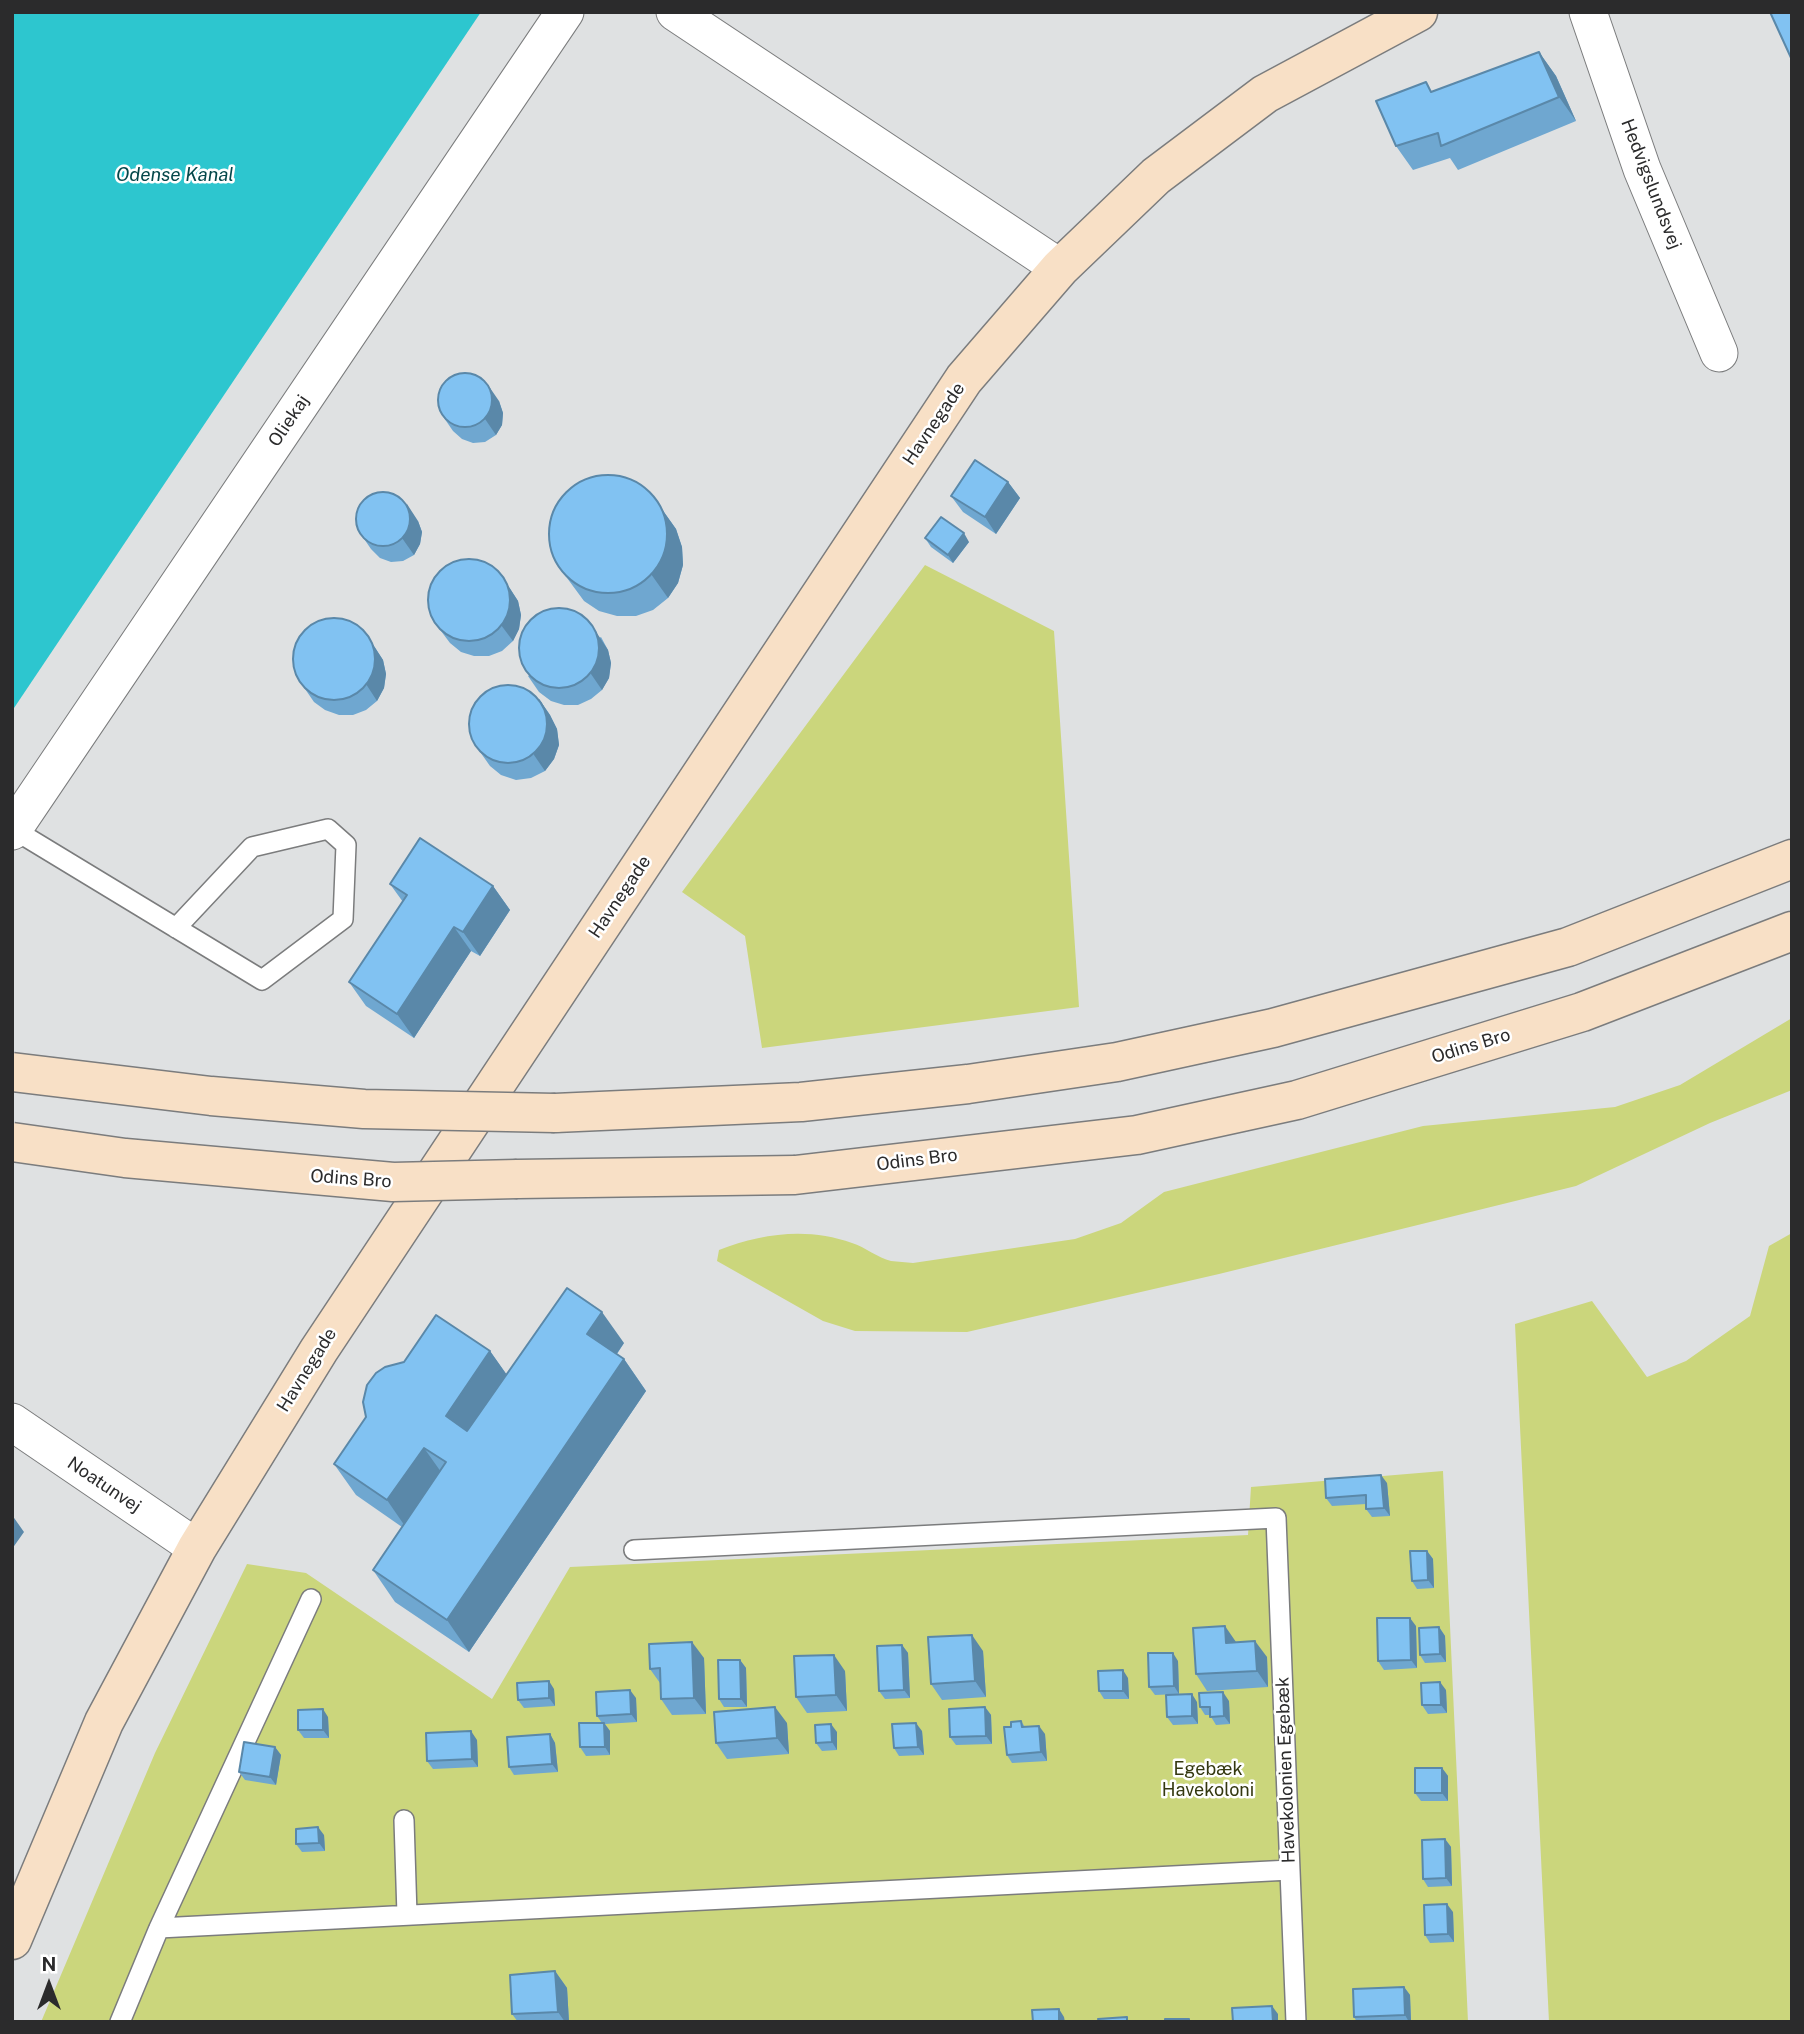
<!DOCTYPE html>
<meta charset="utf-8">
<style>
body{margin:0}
#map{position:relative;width:1804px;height:2034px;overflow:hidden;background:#dfe1e2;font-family:"Public Sans",sans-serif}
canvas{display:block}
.frame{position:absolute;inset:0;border:14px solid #2b2b2c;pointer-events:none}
.north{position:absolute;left:14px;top:1950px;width:70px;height:70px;-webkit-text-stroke:5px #fff;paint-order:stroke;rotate:0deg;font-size:19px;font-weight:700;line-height:28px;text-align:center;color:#2b2b2c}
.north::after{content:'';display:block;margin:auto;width:24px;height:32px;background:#2b2b2c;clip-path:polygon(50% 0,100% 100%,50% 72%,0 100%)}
</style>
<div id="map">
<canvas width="1804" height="2034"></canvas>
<div class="frame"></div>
<div class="north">N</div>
</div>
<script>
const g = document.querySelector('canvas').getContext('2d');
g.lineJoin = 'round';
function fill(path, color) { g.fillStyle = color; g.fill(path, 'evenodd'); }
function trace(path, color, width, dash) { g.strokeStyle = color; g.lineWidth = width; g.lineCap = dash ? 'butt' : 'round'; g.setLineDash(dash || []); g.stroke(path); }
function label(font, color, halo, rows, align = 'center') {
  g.font = font + ' "Public Sans",sans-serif'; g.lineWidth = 5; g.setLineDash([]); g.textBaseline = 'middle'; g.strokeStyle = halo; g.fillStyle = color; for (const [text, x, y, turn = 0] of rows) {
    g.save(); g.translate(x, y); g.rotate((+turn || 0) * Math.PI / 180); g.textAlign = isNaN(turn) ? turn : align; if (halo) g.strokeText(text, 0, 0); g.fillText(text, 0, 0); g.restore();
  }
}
const green = new Path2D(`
 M925,565L1054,631L1079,1007L762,1048L745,936L682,892Z
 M1792,1018V1090L1710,1123L1576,1186L1219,1274L967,1332L855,1331L823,1321L717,1261L719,1250C761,1233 809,1227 852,1243C865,1247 878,1258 891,1261C898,1262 906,1262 913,1263L1075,1239L1121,1223L1164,1192L1423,1126L1615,1107L1680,1085Z
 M1792,1233V2022H1549L1515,1324L1592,1301L1647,1377L1686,1361L1750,1316L1769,1246Z
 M1443,1471L1468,2022H41L155,1753L247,1564L306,1573L492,1699L570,1567L1248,1535L1251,1487Z`);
const water = new Path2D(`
 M12,12H481L12,711Z`);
const lane = new Path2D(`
 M13,829L262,980L343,919L346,845L328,829L252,847L176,928
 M634,1550L1276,1518L1296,2022
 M404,1820L407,1915
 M159,1928L1290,1870
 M120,2022L159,1928L311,1599`);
const street = new Path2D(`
 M675,12L1060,268
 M1588,12L1642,169L1719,353
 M12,831L565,12
 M12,1422L197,1548`);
const secondary = new Path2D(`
 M555,1113L801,1102L968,1084L1117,1062L1273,1028L1568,947L1792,859
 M517,1179L795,1175L1137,1135L1297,1100L1582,1012L1792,931
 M12,1940L104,1722L197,1548L319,1350L964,379L1060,268L1156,176L1265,94L1418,12`);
const secondaryBridge = new Path2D(`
 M12,1072L211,1096L364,1109L555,1113
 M12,1142L125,1158L393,1182L517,1179`);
const wall = new Path2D(`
 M1539,52L1556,76L1576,121L1458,170L1450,158L1413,170L1396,146Z
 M499,401L503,413L502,425L496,435L485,442L473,443L462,439L453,431L442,415Z
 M1008,482L1020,498L996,534L963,512L951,496Z
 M659,505L676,529L682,547L683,565L678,583L668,598L653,610L636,616H617L599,611L584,601L556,563Z
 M418,521L422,532L420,544L414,555L403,561L391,562L380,558L371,549L360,533Z
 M925,538L969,542L953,563L931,547Z
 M500,573L518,601L521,615L519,629L513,641L502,651L489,656H474L461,652L450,643L438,627Z
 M365,632L383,660L386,674L384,688L377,701L366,710L353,715H339L325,710L314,702L303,686Z
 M601,637L608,650L611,663L609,678L602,690L591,699L578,705H564L551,701L539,692L528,676Z
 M539,699L550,715L557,729L559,745L554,759L545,771L531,778L516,780L501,775L490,766L478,749Z
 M390,884L493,886L510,910L480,956L471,951L414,1038L366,1006L349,982L403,902Z
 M624,1343L617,1354L624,1359L646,1391L469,1652L395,1602L373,1570L402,1527L356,1495L334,1464L490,1351L506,1374Z
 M1387,1483L1390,1516L1372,1517L1366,1509V1504L1332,1506L1326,1498Z
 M1427,1551L1433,1559L1434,1588L1417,1589L1412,1581Z
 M1416,1626L1417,1668L1384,1670L1378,1661Z
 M1439,1627L1445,1636L1446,1662L1425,1663L1420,1655Z
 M1236,1642L1267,1657L1268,1687L1207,1691L1196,1674Z
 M902,1645L908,1653L910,1698L885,1699L879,1691Z
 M983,1651L986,1697L942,1700L931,1684Z
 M704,1658L706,1714L672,1715L661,1699L660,1683L650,1669Z
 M740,1660L746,1668L747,1707H724L719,1699Z
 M1178,1661L1179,1694L1155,1695L1149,1687Z
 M845,1671L847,1711L807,1713L796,1697Z
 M1128,1678L1129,1699H1104L1099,1691Z
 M554,1689L555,1706L524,1708L518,1700Z
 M1446,1690L1447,1713L1428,1714L1422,1705Z
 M636,1698L637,1722L605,1724L610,1731V1755L586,1756L580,1747L602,1723L597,1716Z
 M1229,1701L1230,1724L1216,1725L1210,1715H1205L1200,1707Z
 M1197,1702L1198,1724L1173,1725L1167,1717Z
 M985,1707L991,1715L992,1744L956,1745L950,1737Z
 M328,1717L329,1738H304L298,1730Z
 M1021,1721L1025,1727L1045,1734L1047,1761L1012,1763L1007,1755L1011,1727Z
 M787,1723L789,1754L727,1759L716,1743Z
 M922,1731L924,1755L899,1756L894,1748Z
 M837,1732V1750L822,1751L816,1743Z
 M550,1734L555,1743L558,1772L514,1775L509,1767Z
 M477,1740L478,1767L433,1769L427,1761Z
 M275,1747L281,1755L276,1785L245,1780L239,1772Z
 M1442,1768L1448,1776V1801H1421L1415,1793Z
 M324,1835L325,1851L302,1852L296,1844Z
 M1445,1839L1451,1847L1452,1886L1428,1887L1423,1879Z
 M1453,1912L1454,1942L1430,1943L1425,1935Z
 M555,1971L567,1988L569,2022H518L512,2014Z
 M1404,1987L1410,1995L1411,2022H1357L1354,2017Z`);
const shadedWall = new Path2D(`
 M1539,52L1556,76L1576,121L1559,97Z
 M488,385L499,401L503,413L502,425L496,435L485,419Z
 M1008,482L1020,498L996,534L985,517Z
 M407,504L418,521L422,532L420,544L414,555L402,538Z
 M659,505L676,529L682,547L683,565L678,583L668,598L651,574Z
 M964,533L969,542L953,563L948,555Z
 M500,573L518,601L521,615L519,629L513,641L501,625Z
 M589,621L608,650L611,663L609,678L602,690L591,674Z
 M365,632L383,660L386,674L384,688L377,701L366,684Z
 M539,699L550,715L557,729L559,745L554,759L545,771L534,755Z
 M493,886L510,910L480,956L463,932Z
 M454,927L471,951L414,1038L397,1014Z
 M602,1312L624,1343L609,1365L587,1334Z
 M490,1351L512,1382L467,1447L446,1416Z
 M624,1359L646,1391L469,1652L447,1620Z
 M424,1448L446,1479L409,1532L387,1500Z
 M1381,1475L1387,1483L1390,1516L1384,1508Z
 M12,1515L24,1532L12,1549Z
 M1427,1551L1433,1559L1434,1588L1428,1580Z
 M1410,1618L1416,1626L1417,1668L1411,1660Z
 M1225,1626L1236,1642L1226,1643Z
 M1439,1627L1445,1636L1446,1662L1440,1654Z
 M972,1635L983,1651L986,1697L975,1681Z
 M1255,1641L1267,1657L1268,1687L1257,1671Z
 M692,1642L704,1658L706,1714L694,1698Z
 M902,1645L908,1653L910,1698L904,1690Z
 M1173,1653L1178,1661L1179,1694L1174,1686Z
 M834,1655L845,1671L847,1711L836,1695Z
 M740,1660L746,1668L747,1707L741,1699Z
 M1123,1670L1128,1678L1129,1699L1123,1691Z
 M549,1681L554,1689L555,1706L549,1698Z
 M1440,1682L1446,1690L1447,1713L1441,1705Z
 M630,1690L636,1698L637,1722L631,1714Z
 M1223,1692L1229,1701L1230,1724L1224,1716Z
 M1192,1694L1197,1702L1198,1724L1192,1716Z
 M775,1707L787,1723L789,1754L777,1738Z
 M985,1707L991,1715L992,1744L986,1736Z
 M323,1709L328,1717L329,1738L323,1730Z
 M604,1723L610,1731V1755L605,1747Z
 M916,1723L922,1731L924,1755L918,1747Z
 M831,1724L837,1732V1750L832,1742Z
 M1039,1726L1045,1734L1047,1761L1041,1752Z
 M471,1731L477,1740L478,1767L472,1759Z
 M550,1734L555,1743L558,1772L552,1764Z
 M275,1747L281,1755L276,1785L270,1777Z
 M1442,1768L1448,1776V1801L1442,1793Z
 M318,1827L324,1835L325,1851L319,1843Z
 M1445,1839L1451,1847L1452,1886L1446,1878Z
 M1447,1904L1453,1912L1454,1942L1448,1934Z
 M555,1971L567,1988L569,2022H565L558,2012Z
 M1404,1987L1410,1995L1411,2022H1409L1405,2015Z
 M1272,2006L1278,2014V2022H1273Z
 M1059,2009L1064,2017L1065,2022H1059Z`);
const building = new Path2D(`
 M1770,12H1792V60Z
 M1539,52L1559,97L1441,146L1438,133L1396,146L1376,101L1426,82L1431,92Z
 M438 400a27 27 0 1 1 54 0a27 27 0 1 1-54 0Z
 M975,460L1008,482L985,517L951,496Z
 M549 534a59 59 0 1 1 118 0a59 59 0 1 1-118 0Z
 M356 519a27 27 0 1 1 54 0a27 27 0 1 1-54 0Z
 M941,517L964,533L948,555L925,538Z
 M428 600a41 41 0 1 1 82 0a41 41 0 1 1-82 0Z
 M519 648a40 40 0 1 1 80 0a40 40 0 1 1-80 0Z
 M293 659a41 41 0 1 1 82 0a41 41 0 1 1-82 0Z
 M469 724a39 39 0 1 1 78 0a39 39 0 1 1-78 0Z
 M420,838L493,886L463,932L454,927L397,1014L349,982L407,895L390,884Z
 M567,1288L602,1312L587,1334L624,1359L447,1620L373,1570L446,1462L424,1448L387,1500L334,1464L366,1417L363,1402L367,1385L376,1373L385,1367L404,1362L436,1315L490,1351L446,1416L467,1431Z
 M1381,1475L1384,1508L1366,1509V1495L1326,1498L1325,1479Z
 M1410,1551H1427L1428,1580L1412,1581Z
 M1377,1618H1410L1411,1660L1378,1661Z
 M1225,1626L1226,1643L1255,1641L1257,1671L1196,1674L1193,1628Z
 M1439,1627L1440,1654L1420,1655L1419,1628Z
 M972,1635L975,1681L931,1684L928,1637Z
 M692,1642L694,1698L661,1699L660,1668L650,1669L649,1644Z
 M902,1645L904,1690L879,1691L877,1646Z
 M1148,1653H1173L1174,1686L1149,1687Z
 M834,1655L836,1695L796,1697L794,1656Z
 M718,1660H740L741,1699H719Z
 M1123,1670V1691H1099L1098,1671Z
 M549,1681V1698L518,1700L517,1683Z
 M1440,1682L1441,1705H1422L1421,1683Z
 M630,1690L631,1714L597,1716L596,1692Z
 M1223,1692L1224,1716L1210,1717V1707H1200L1199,1693Z
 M1192,1694V1716L1167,1717L1166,1695Z
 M775,1707L777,1738L716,1743L714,1712Z
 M985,1707L986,1736L950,1737L949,1709Z
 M323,1709V1730H298V1710Z
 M1021,1721L1022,1727L1039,1726L1041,1752L1007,1755L1004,1727H1011V1722Z
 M579,1723H604L605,1747H580Z
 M916,1723L918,1747L894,1748L892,1724Z
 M831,1724L832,1742L816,1743L815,1725Z
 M471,1731L472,1759L427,1761L426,1733Z
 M550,1734L552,1764L509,1767L507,1737Z
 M244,1742L275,1747L270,1777L239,1772Z
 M1415,1768H1442V1793H1415Z
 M318,1827L319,1843L296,1844V1829Z
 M1445,1839L1446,1878L1423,1879L1422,1840Z
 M1447,1904L1448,1934L1425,1935L1424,1905Z
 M555,1971L558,2012L512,2014L510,1975Z
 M1404,1987L1405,2015L1354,2017L1353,1989Z
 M1272,2006L1273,2022H1233L1232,2008Z
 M1059,2009V2022H1033L1032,2010Z
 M1127,2017V2022H1099L1098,2019Z
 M1165,2019H1189V2022H1165Z`);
const streetNames = [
 ["Hedvigslundsvej",1651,184,69],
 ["Oliekaj",289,421,-56],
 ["Havnegade",934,424,-56],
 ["Havnegade",620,897,-56],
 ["Odins Bro",1471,1046,-17],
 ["Odins Bro",917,1160,-7],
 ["Odins Bro",351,1179,4],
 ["Havnegade",307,1370,-58],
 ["Noatunvej",104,1485,34],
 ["Havekolonien Egebæk",1286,1770,-92]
];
const parkNames = [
 ["Egebæk",1208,1769],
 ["Havekoloni",1208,1790]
];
const waterNames = [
 ["Odense Kanal",175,175]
];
fill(green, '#cbd67c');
fill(water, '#2dc6cf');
trace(lane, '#7b7c7d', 22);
trace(street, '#7b7c7d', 39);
trace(secondary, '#7b7c7d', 41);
trace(lane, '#fff', 19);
trace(street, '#fff', 37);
trace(secondary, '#f8e0c6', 38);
trace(secondaryBridge, '#7b7c7d', 41, []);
trace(secondaryBridge, '#f8e0c6', 38);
fill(wall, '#6fa7d0');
fill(shadedWall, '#5a88a9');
fill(building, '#81c2f2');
trace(building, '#5a88a9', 2);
label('18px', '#2b2b2c', '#fff', streetNames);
label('18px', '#343810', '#fff', parkNames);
label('italic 19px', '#05484b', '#fff', waterNames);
</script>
